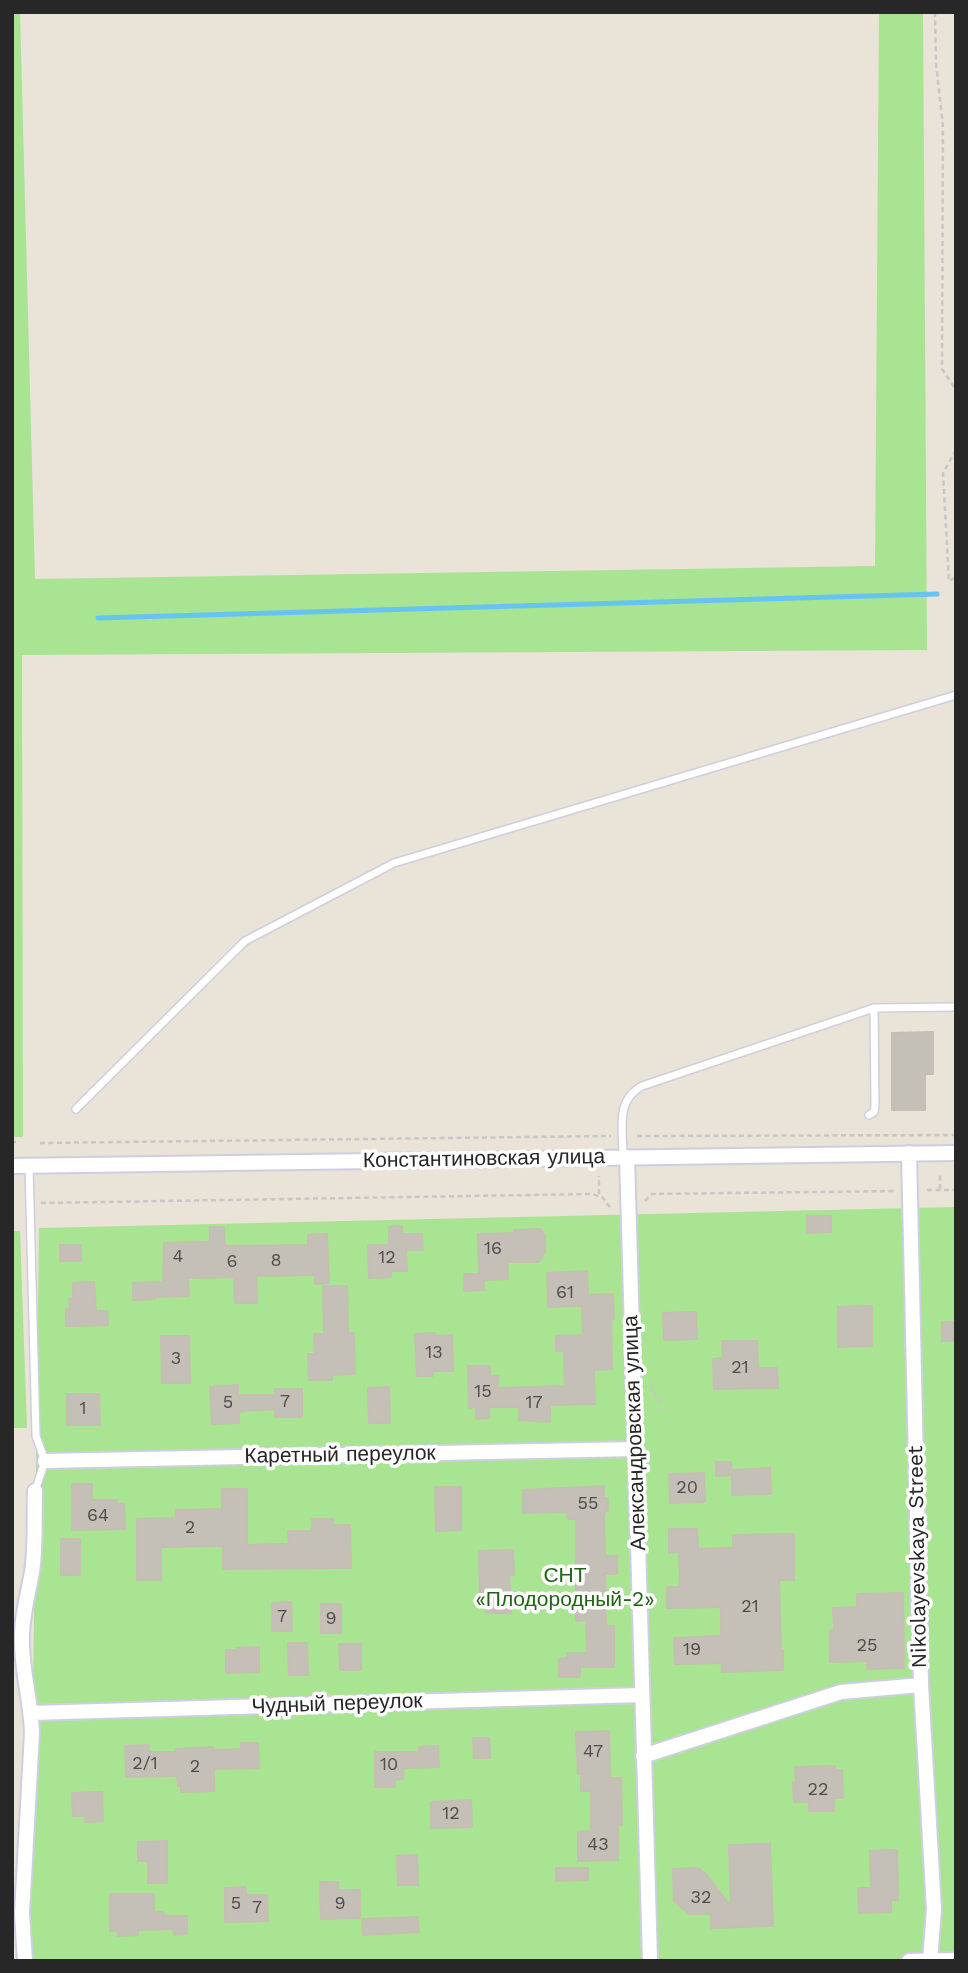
<!DOCTYPE html>
<meta charset="utf-8">
<style>
body{margin:0}
#map{position:relative;width:968px;height:1973px;overflow:hidden;background:#eae3d7;font-family:"Work Sans",sans-serif}
canvas{display:block}
.frame{position:absolute;inset:0;border:14px solid #272727;pointer-events:none}
</style>
<div id="map">
<canvas width="968" height="1973"></canvas>
<div class="frame"></div>
</div>
<script>
const g = document.querySelector('canvas').getContext('2d');
g.lineJoin = 'round';
function fill(path, color) { g.fillStyle = color; g.fill(path, 'evenodd'); }
function trace(path, color, width, dash) { g.strokeStyle = color; g.lineWidth = width; g.lineCap = dash ? 'butt' : 'round'; g.setLineDash(dash || []); g.stroke(path); }
function label(font, color, halo, rows, align = 'center') {
  g.font = font + ' "Work Sans",sans-serif'; g.lineWidth = 7; g.setLineDash([]); g.textBaseline = 'middle'; g.strokeStyle = halo; g.fillStyle = color; for (const [text, x, y, turn = 0] of rows) {
    g.save(); g.translate(x, y); g.rotate((+turn || 0) * Math.PI / 180); g.textAlign = isNaN(turn) ? turn : align; if (halo) g.strokeText(text, 0, 0); g.fillText(text, 0, 0); g.restore();
  }
}
const green = new Path2D(`
 M12,12H20L35,579L875,566L879,12H923L927,650L22,655L23,1137H12Z
 M956,1207V1961H28L30,1922L39,1228Z
 M12,1231H20L27,1428H12Z`);
const stream = new Path2D(`
 M98,618L937,594`);
const building = new Path2D(`
 M933,1032V1074H925V1110H892V1033Z
 M807,1216H831V1232L807,1233Z
 M402,1226V1234H422L423,1250H406L407,1271H391V1277L369,1278L368,1245H389V1227Z
 M210,1227H224L225,1246L308,1245V1235L327,1234L329,1283L315,1284V1275L256,1276L257,1303H235L234,1277L188,1278L189,1296L155,1297V1299L133,1300V1283L163,1282L164,1243L210,1242Z
 M541,1229L545,1236V1252L539,1262H508V1279L484,1280V1290L464,1291V1274H479L478,1234L514,1233V1230Z
 M60,1245H81V1261H60Z
 M587,1271L588,1295L613,1294L614,1319L611,1320L612,1369L594,1370L595,1404L550,1405V1422L519,1420V1407H489V1418L476,1419V1407L469,1408L468,1366H490V1376H498V1388L565,1386L564,1351H556V1336L583,1335L582,1306L548,1307L547,1273Z
 M94,1282L96,1311H107L108,1325L66,1326V1309H70L69,1299H73V1283Z
 M323,1286H347L348,1333H354L355,1374L332,1375V1380H309L308,1354H315L314,1334H324Z
 M872,1306V1346L838,1347V1307Z
 M696,1312L697,1339L664,1340L663,1313Z
 M942,1322H956V1341H942Z
 M435,1333V1336L452,1335L453,1371H433V1376H417L415,1334Z
 M161,1336H189L190,1383H162Z
 M722,1341H757L758,1368H777L778,1388L714,1389L713,1359L723,1358Z
 M238,1385V1395H275V1389H302V1417H275V1409L245,1411L239,1412V1423L212,1424L210,1387Z
 M389,1387L390,1423H369L368,1388Z
 M67,1394H99L100,1425H67Z
 M716,1462H731L732,1470L770,1468L771,1494L732,1495V1475L716,1476Z
 M704,1473L705,1502L670,1503L669,1474Z
 M72,1484H92V1500H117V1504H124L125,1529L72,1530Z
 M604,1486V1498H608V1511H605L604,1518L605,1556H617V1574H605L606,1626H614V1667H580V1677H559V1659L567,1658V1653H587L586,1620L576,1621V1519H568L567,1512L523,1513V1490Z
 M435,1487H461V1530L436,1531Z
 M222,1489H247V1545L289,1544L288,1531H312V1519H333V1525H350L351,1568L223,1569V1546L161,1547V1580H137V1519L176,1518V1510L222,1509Z
 M669,1529H697L698,1549L733,1548V1535L794,1534V1580H779L781,1650H783V1670L722,1672V1663L675,1664L674,1638L721,1636V1607L667,1608V1587H680L679,1552L669,1553Z
 M61,1539H80V1575H61Z
 M513,1550L514,1575H509L511,1613H486V1604L480,1605L479,1551Z
 M903,1593L904,1668L867,1669V1661L830,1662V1630L834,1629L833,1608L857,1607V1594Z
 M291,1602L292,1631H272V1603Z
 M321,1604H341V1633H321Z
 M288,1643H307L308,1675H289Z
 M339,1644H361V1670H340Z
 M259,1647V1672L226,1673V1650H236V1648Z
 M609,1731L610,1778H621L622,1825H618V1860L578,1861V1832L591,1831V1791H581V1774H578L576,1732Z
 M473,1738H489L490,1758H474Z
 M241,1743H258L259,1768L214,1769V1791L181,1792V1786H178L177,1776L126,1777L125,1746L149,1745V1752H176V1749L213,1747V1750L241,1749Z
 M438,1746L439,1767L403,1768V1779L394,1780L395,1787H375V1752H419V1747Z
 M835,1766V1770H842L843,1798H834V1811H809V1802H794L793,1782H796L795,1767Z
 M102,1792L103,1821L85,1822V1816H73L72,1793Z
 M471,1800L472,1827L431,1828V1802Z
 M167,1841V1883H148V1861H138V1842Z
 M770,1844L773,1926L711,1928V1914H689L674,1901L673,1869L698,1868L707,1875L731,1907L729,1845Z
 M897,1850L898,1900H891V1912L859,1913L858,1888H871L870,1851Z
 M417,1855L418,1885H398L397,1856Z
 M556,1868H588V1880L556,1881Z
 M320,1882H338V1890H360V1918L321,1919Z
 M246,1887V1895H267L268,1921L225,1922V1888Z
 M110,1894H154V1912H163L164,1916H187V1934L174,1935L173,1929L138,1930V1935L118,1936L117,1930L110,1931Z
 M418,1917L419,1932L363,1935L362,1919Z`);
const path = new Path2D(`
 M935,12L936,63L943,127L942,369L956,390
 M956,450L943,473L949,581L956,577
 M637,1136L956,1135
 M12,1142H16
 M40,1143L611,1136
 M940,1189V1172
 M927,1190H956
 M599,1194V1176
 M645,1201L652,1194L895,1191
 M41,1203L592,1194L602,1197L612,1210
 M650,1385L660,1403L661,1410`);
const service = new Path2D(`
 M76,1109L245,941L394,863L956,695
 M869,1115L874,1112L875,1106L874,1008
 M623,1157C623,1129 615,1101 642,1086L874,1008L956,1007
 M29,1166L36,1436L45,1461L35,1491`);
const minor = new Path2D(`
 M909,1153L921,1685L934,1909L930,1961
 M627,1157L650,1961
 M12,1166L956,1153
 M45,1461L635,1449
 M31,1713L642,1695
 M643,1756L841,1692L921,1685
 M25,1961L22,1913L32,1733C31,1702 22,1672 22,1642C21,1618 28,1595 32,1572C36,1548 34,1516 35,1491
 M909,1961L956,1960`);
const numberNames = [
 ["16",493,1249],
 ["4",178,1257],
 ["12",387,1258],
 ["8",276,1261],
 ["6",232,1262],
 ["61",565,1293],
 ["13",434,1353],
 ["3",176,1359],
 ["21",740,1368],
 ["15",483,1392],
 ["7",285,1402],
 ["5",228,1403],
 ["17",534,1403],
 ["1",83,1409],
 ["20",687,1488],
 ["55",588,1504],
 ["64",98,1516],
 ["2",190,1528],
 ["21",750,1607],
 ["7",282,1617],
 ["9",331,1619],
 ["25",867,1646],
 ["19",692,1650],
 ["47",593,1752],
 ["2/1",145,1764],
 ["10",389,1765],
 ["2",195,1767],
 ["22",818,1790],
 ["12",451,1814],
 ["43",598,1845],
 ["32",701,1898],
 ["5",236,1904],
 ["9",340,1904],
 ["7",257,1908]
];
const streetNames = [
 ["Константиновская улица",484,1159,-1],
 ["Александровская улица",635,1433,-92],
 ["Каретный переулок",340,1455,-1],
 ["Nikolayevskaya Street",918,1557,-91],
 ["Чудный переулок",337,1704,-2]
];
const parkNames = [
 ["СНТ",565,1576],
 ["«Плодородный-2»",565,1600]
];
fill(green, '#a8e491');
trace(stream, '#65c4f1', 5);
fill(building, '#c5c0b7');
trace(building, '#c5bfb1', 2);
trace(service, '#cdcfe1', 10);
trace(minor, '#cdcfe1', 18);
trace(path, '#c7c7c7', 2.5, [5, 3.5]);
trace(service, '#fff', 7);
trace(minor, '#fff', 14);
label('18px', '#4e4d4b', null, numberNames);
label('21px', '#272727', '#fff', streetNames);
label('21px', '#226417', '#fff', parkNames);
</script>
